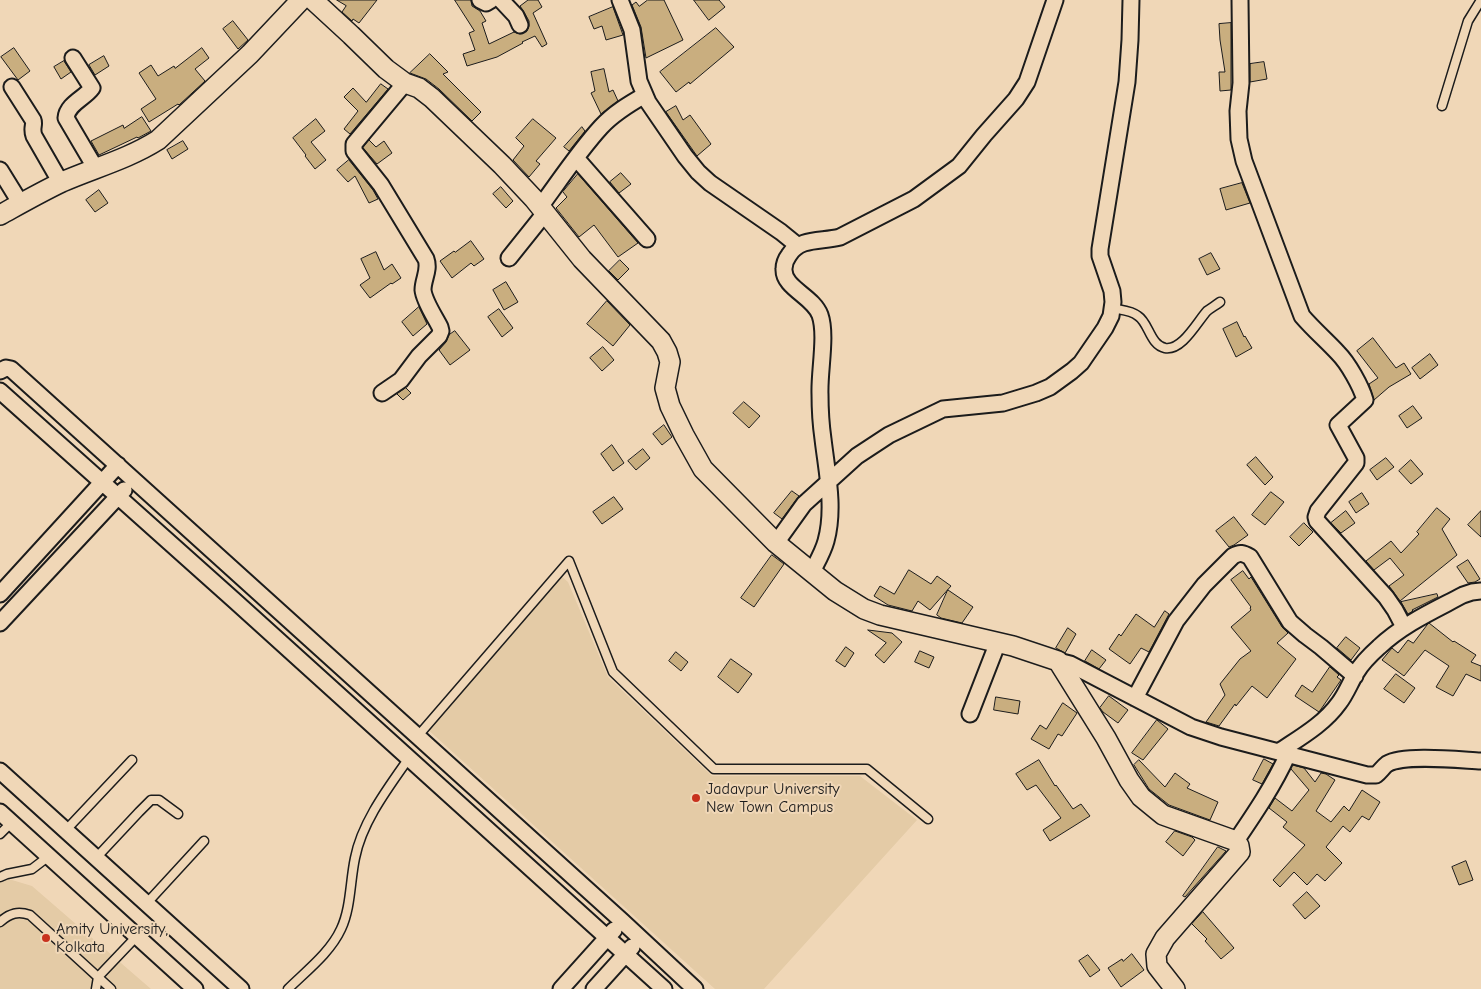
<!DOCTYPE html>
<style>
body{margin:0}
canvas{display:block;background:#f0d7b7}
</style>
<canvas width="1481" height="989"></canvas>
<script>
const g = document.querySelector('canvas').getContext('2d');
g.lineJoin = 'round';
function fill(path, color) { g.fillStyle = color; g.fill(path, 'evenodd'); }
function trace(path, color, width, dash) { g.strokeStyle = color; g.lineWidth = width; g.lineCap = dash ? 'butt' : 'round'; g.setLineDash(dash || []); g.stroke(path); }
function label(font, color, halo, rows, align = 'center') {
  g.font = font + ' "Comic Neue",sans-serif'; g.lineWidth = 4; g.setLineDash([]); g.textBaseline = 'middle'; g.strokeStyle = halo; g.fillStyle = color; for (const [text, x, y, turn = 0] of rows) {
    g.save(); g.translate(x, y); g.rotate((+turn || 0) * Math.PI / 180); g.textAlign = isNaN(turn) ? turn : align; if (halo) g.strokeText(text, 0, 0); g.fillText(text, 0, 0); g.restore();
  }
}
const built = new Path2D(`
 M560,575L568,582L608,677L712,776H860L917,820L764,989H715L425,727Z
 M2,877L32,886L151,989H0V879Z`);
const building = new Path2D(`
 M337,0H377L359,23L353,19L352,21L342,12L346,6Z
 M455,0H471L472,6L480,11L486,21L482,23L489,44L514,32L520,34L527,31L529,26V21L524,12L520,6L528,0H538L542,7L533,13L547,44L542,47L535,36L522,42L523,43L497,57L467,66L463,54L475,50L469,33L474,31Z
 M648,0H664L683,40L646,58L641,27L632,5L636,2L639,6Z
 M694,0H719L725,7L709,20Z
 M613,7L623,35L606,40L602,26L594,29L589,17Z
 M233,21L248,40L238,49L223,29Z
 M1231,23V90L1220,91L1219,72H1225L1220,40L1219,24Z
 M716,28L734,47L690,84L689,82L676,92L660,72Z
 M14,48L30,71L18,80L1,57Z
 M202,48L209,58L195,69L205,81L179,105L178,104L149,122L141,109L156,99L139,73L151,65L158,76L174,66L175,68Z
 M430,54L448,72L443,74L481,112L472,121L439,89L426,79L410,73Z
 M104,56L109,66L95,75L89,65Z
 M64,61L71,72L61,79L54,67Z
 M1264,62L1267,79L1250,82V64Z
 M604,69L609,92L613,90L618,101L601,114L591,93L595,91L591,72Z
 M381,84L388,89L350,134L344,129L358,111L344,97L353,88L366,102Z
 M676,106L683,120L690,115L711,144L697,156L666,112Z
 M142,117L151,131L138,138L137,137L99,155L91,141L123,125L124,128Z
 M316,119L325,131L311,142L326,160L315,169L305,156L306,155L293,138Z
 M533,119L556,138L536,161L540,164L529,177L513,160L524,146L516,138Z
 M582,127L585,131L569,151L564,147Z
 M369,140L376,147L384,141L392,153L377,164L363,148Z
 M183,141L188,149L172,159L167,150Z
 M349,160L373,190L378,199L369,203L355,176L348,182L337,170Z
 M621,173L631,184L619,193L610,182Z
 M578,174L638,243L618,257L594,225L579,237L556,208L567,197L563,192Z
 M1242,183L1250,203L1226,210L1220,189Z
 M501,187L513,201L506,208L493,194Z
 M99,190L108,203L95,212L86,200Z
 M471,241L484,259L474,266L471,263L452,278L440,261L454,251L455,252Z
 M376,252L384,270L392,264L401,278L392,284L391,283L370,298L360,285L370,278L361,259Z
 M1211,253L1220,269L1207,275L1199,259Z
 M620,260L629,269L618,280L609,271Z
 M506,282L518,302L504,310L493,290Z
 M607,301L630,325L613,346L587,324Z
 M419,307L427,324L413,336L402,322Z
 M499,309L513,328L502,337L488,317Z
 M1237,322L1244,337L1245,336L1252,348L1236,357L1223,329Z
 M455,331L470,350L450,365L439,350L446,342L449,335Z
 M1373,338L1396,368L1404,363L1411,374L1389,387L1374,400L1369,384L1378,378L1357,351Z
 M603,347L614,360L602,371L590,358Z
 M1430,354L1438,365L1420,379L1412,368Z
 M406,388L411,393L403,400L397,394Z
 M744,402L760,416L749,428L733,413Z
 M1413,406L1422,418L1407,428L1399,416Z
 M664,425L672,437L662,445L653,434Z
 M612,445L624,463L613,471L601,454Z
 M643,449L650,458L636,470L628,461Z
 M1256,457L1273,477L1265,485L1247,465Z
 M1386,458L1394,467L1377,480L1370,470Z
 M1411,460L1423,474L1411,484L1399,471Z
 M792,491L799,496L782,519L774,513Z
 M1271,492L1284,502L1265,525L1252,515Z
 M1362,493L1369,504L1356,513L1349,502Z
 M614,497L623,509L602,524L593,512Z
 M1437,508L1450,519L1442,529L1457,555L1400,601L1389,586L1404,575L1390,558L1374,570L1366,561L1391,541L1401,553L1419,534L1417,532Z
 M1346,511L1355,523L1341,533L1331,523Z
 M1481,511V537L1468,525Z
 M1234,517L1248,535L1234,545L1229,547L1216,531Z
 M1304,523L1313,532L1299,546L1290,537Z
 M772,555L784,564L754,607L741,598Z
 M1468,560L1480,579L1475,582L1468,583L1457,567Z
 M909,570L931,584L937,576L951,586L930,610L918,601L912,611L888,605L874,596L880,586L894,594Z
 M1243,571L1249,579L1251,577L1282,627L1288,633L1277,643L1296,659L1267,698L1252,686L1236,706L1235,704L1219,726L1206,722L1225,695L1220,684L1240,659L1251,651L1231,627L1251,610L1250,608L1251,607L1231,580Z
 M948,590L973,607L962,623L941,618L937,615Z
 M1437,594L1438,597L1412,610L1413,611L1408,614L1401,602Z
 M1165,611L1169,614L1149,652L1141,648L1130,664L1109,649L1119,634L1121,636L1136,614L1154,627Z
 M1429,623L1453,642L1454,641L1476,655L1471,662L1481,666V681L1466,674L1453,696L1436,687L1449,666L1425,650L1404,676L1382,660L1392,648L1398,653L1408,640L1413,643Z
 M1068,628L1076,634L1065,653L1056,648Z
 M868,630L892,633L902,642L884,663L875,655L886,643Z
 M1346,637L1360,648L1351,660L1337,648Z
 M846,647L854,653L845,667L836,661Z
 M1092,650L1106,660L1099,669L1085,661Z
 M920,651L934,657L929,668L915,662Z
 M676,652L688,662L681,671L669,661Z
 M731,659L752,674L738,693L718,677Z
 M1330,667L1339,675L1337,677L1341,680L1319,712L1295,696L1302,685L1312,692Z
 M1396,674L1415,688L1404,703L1384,689Z
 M1109,696L1128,710L1118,723L1103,712L1100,708Z
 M996,697L1020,701L1018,714L994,710Z
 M1063,703L1077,713L1062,736L1058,734L1049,749L1031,739L1040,725L1046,729Z
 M1157,720L1168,729L1143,760L1132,753Z
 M1264,759L1273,764L1262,784L1253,780Z
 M1039,760L1055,786L1056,785L1073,809L1081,804L1090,816L1050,841L1043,830L1061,818L1036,785L1027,790L1016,774Z
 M1139,760L1165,787L1175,773L1190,784L1187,788L1218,802L1210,820L1169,805L1149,789L1134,765Z
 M1293,765L1304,768L1315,782L1321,773L1326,774L1335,780L1316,811L1331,822L1344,806L1349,811L1362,790L1380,802L1369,820L1362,816L1350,832L1343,826L1326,847L1342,863L1325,881L1317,874L1307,885L1294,872L1280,887L1273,880L1305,845L1283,827L1287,822L1269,808L1275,798L1292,811L1309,790L1291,769Z
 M1175,831L1192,837L1195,840L1183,856L1166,842Z
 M1218,847L1226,851L1185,897L1183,896Z
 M1466,861L1473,880L1459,885L1452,867Z
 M1307,892L1320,906L1305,919L1293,905Z
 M1203,912L1234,948L1221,959L1205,941L1207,939L1192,924Z
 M1132,954L1144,970L1121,987L1108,968L1122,959L1123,961Z
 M1088,955L1100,970L1090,977L1079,961Z`);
const service = new Path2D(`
 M1442,106L1468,21L1481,0
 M1112,308C1120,310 1131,310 1138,316C1149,323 1150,345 1165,348C1182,351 1197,322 1207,311C1211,308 1216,305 1220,302
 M417,737L569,561L613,672L714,769H867L928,819
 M66,830L132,760
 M0,834L12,822
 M96,858L139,812L151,800H159L178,814
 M0,877L7,874L32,869L49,856
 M147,903L204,841
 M0,922C10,913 18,911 30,915L111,989
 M96,989L98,977L137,936
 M288,989C306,971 330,953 341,929C351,908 350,881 355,858C362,822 388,788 409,758`);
const minor = new Path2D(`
 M480,0L486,3L491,0
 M501,0L516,16L520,25
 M620,0L632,30L639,81L648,102L685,156L698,172L710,183L781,232L797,245
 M1240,0L1241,83L1238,111L1239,139L1244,161L1302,316C1314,330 1326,340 1338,353C1348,363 1361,386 1365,400L1338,425L1356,458V463L1318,511L1316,517L1317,521L1386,597L1395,610L1404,627
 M73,58L92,88C85,98 67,104 66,118L96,169
 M12,87L33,120C35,125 31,128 34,136L61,183
 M576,158L647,239
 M0,170L21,204
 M540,207C560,180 579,151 601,127C614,113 629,104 645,95
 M509,258L545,213
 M0,371L6,368L11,369L622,921L695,989
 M0,391L235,601L664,989
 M382,393L401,380L419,356L439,336L441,331L440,327C435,317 424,301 423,290C423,279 430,270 426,259L381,185L354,151V144L405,83
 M776,543L804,504L857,456L889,435L943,409L1003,403L1036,393L1050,387L1072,371L1081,363L1105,328L1111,316L1113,302L1112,291L1100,256V249L1127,82L1130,40L1131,0
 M812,572C817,562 823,552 826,541C835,508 827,473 823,439C821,425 820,409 820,394C819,372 827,335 820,315C813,296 783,288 784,269C784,264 786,259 789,255C800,237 822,242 840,237L914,199L959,166L984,135L1016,99L1027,82L1055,0
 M0,594L118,465
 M0,623L124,490
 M1058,661L1070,664L1191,727L1221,737L1367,775H1376C1380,772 1383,767 1387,764C1404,754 1460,760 1481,761
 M1135,698L1176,621L1204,585L1233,556C1240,552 1243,553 1250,557L1290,622L1305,635L1321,647L1355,676
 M970,714L998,642
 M1280,751C1301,737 1324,724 1339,703C1346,694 1350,683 1356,673C1362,663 1370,655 1379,647C1403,624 1435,610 1463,595L1472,592L1481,591
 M0,771L241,989
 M0,812L195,989
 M1236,841C1255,813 1274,785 1288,754
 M561,989L614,930
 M594,989L632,947`);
const tertiary = new Path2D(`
 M313,0L351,35L386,69L405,83L419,88L432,98L502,165L534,199L582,259L661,341L667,352L670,362L665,388L670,406L684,435L703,469L776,543L835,591L864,609L880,615L1013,646L1058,661L1106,738L1129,780L1141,797L1163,815L1236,841L1239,846L1240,852L1165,938L1156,954L1157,966L1175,989
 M0,215C20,204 41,192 62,182C94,168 128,159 158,140L250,54L301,0`);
const markers = [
 [696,798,5,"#c8321e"],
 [46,938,5,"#c8321e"]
];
const poiNames = [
 ["Jadavpur University",706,789],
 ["New Town Campus",706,807],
 ["Amity University,",56,929],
 ["Kolkata",56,947]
];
fill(built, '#e4cba6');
fill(building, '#c9ae7f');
trace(building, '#1c1c1c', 1);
trace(service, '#1c1c1c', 11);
trace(minor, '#1c1c1c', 19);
trace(tertiary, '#1c1c1c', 22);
trace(service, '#f0d7b7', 8);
trace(minor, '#f0d7b7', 15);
trace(tertiary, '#f0d7b7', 19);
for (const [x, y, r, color] of markers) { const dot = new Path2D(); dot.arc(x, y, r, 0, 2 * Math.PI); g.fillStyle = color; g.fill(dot); trace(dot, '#f0d7b7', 2); }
label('16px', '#1c1c1c', '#f0d7b7', poiNames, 'left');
</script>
